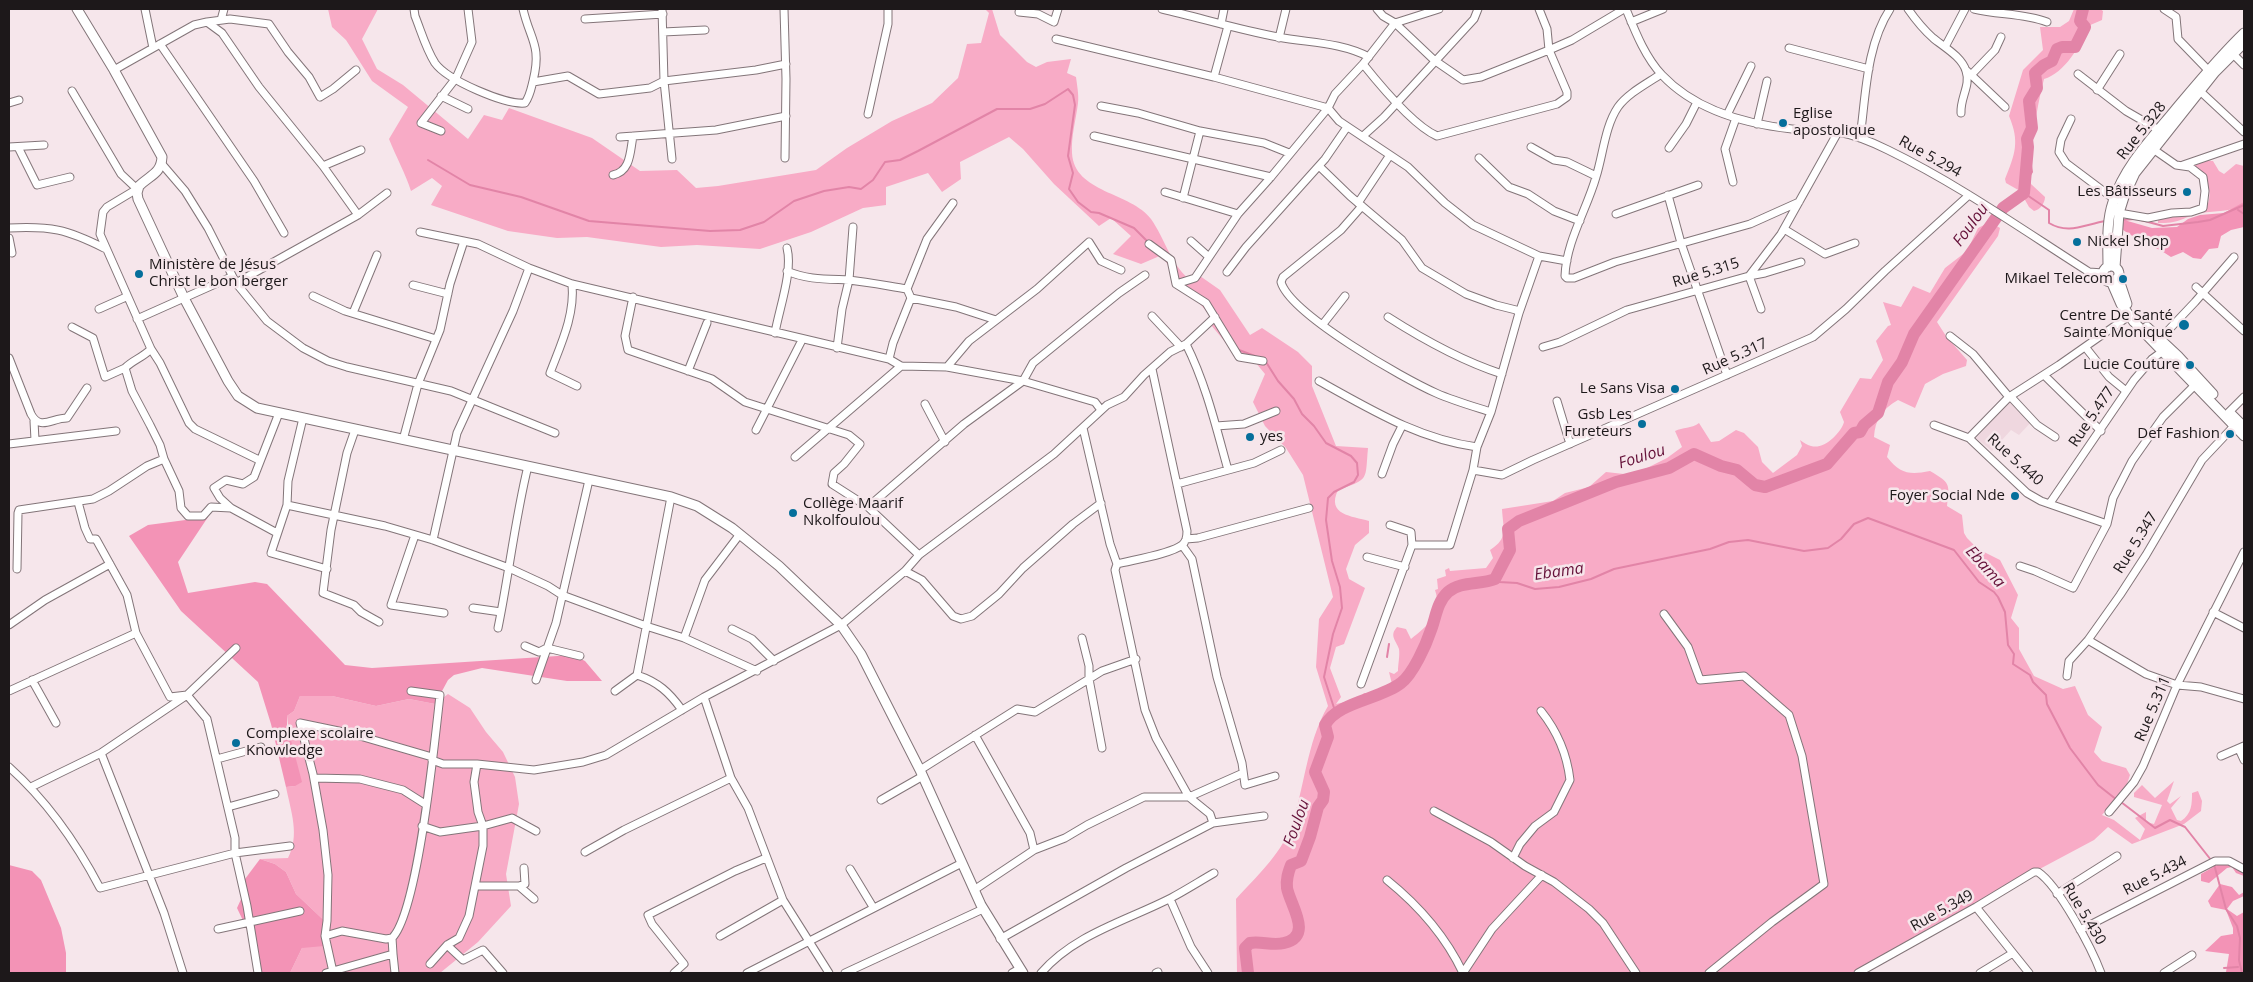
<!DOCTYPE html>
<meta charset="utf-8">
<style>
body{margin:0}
#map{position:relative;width:2253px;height:982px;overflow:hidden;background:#f6e6eb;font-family:"Open Sans",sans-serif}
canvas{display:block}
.frame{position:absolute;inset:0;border:10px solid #1d181a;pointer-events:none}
</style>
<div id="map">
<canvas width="2253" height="982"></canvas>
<div class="frame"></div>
</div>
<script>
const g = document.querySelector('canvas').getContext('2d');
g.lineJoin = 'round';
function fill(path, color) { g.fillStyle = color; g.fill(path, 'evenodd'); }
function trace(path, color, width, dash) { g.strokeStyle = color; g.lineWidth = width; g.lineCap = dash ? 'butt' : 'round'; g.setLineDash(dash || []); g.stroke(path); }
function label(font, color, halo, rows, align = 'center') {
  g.font = font + ' "Open Sans",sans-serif'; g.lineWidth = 5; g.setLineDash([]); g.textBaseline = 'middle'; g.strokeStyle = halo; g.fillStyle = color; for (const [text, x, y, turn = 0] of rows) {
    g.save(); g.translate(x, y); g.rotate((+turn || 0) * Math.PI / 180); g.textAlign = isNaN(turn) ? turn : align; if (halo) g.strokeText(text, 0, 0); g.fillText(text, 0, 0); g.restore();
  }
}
const built = new Path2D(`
 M2011,399L2033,420L2019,435L2011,430L1992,451L1976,438Z`);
const green = new Path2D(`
 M328,9H378L362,39L377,69L403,85L468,139L484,115L502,120L509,108L592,138L640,171L677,170L696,188L718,186L816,170L847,148L892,121L932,103L958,78L967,44L981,43L989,13L985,9H992L1000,35L1027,62L1036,67L1047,62L1071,59L1067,73L1076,77C1077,85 1079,95 1078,103C1076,120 1071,136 1072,153C1074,193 1131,192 1151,219C1165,239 1170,263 1189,279L1200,276L1220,290L1250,335L1262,328L1298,352L1312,366V386L1336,446L1368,448C1365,480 1370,479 1338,490C1326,515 1352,516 1369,521V533L1355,545L1346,569L1349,579L1365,588L1344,644L1336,647L1330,668L1341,697L1336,704L1358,699L1364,693L1374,694L1392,684L1389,672L1394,674L1398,671C1398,664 1400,656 1399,649C1396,640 1389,636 1397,627L1406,629L1411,639C1427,626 1443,614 1435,590L1438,589L1437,579L1446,576L1445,570L1449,568L1450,571L1486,568L1493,558L1490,550C1509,538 1503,529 1502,509L1553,501L1565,493L1589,487L1606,472L1633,475L1667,458L1682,447L1675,431C1683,427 1691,429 1699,423L1711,442L1719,441L1736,430L1744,433L1758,447L1762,462L1773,473L1797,455L1802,446L1800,440C1803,442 1807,445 1811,446C1824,450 1841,433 1844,422L1840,412L1860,378L1871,379L1883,360L1876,341L1888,326L1891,325L1883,302L1901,307L1913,286L1930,293L1945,268L1967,251L1978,228L1990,222L2000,228L1998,236L1937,322L1946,336L1967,360L1966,366L1943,374L1925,384L1915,408L1898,400C1882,409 1875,420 1874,437L1890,445L1887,457C1900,474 1910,475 1930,471C1950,483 1950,483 1947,506L1962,515L1964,533L1967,538L1978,549L2000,560L2018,595L2011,618L2019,628V649L2034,676L2063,689L2075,686L2088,715L2102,727L2094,752L2102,761L2126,768L2130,775L2126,787L2102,815L2114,820L2140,840L2145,829L2135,818L2146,812V822L2154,824L2162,805L2134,797V793L2142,785L2155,798L2174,781L2167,801L2170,804L2181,796L2171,808L2177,820L2181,821C2192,814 2192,803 2192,793L2198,791L2202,801L2201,811L2184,824L2132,844L2108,827L2094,840L1929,928L1862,973H1237L1236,899C1255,878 1279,856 1290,829C1305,789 1306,743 1328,706L1316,667L1319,619L1333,597L1303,475L1286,448L1265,426L1253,402L1265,374L1251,357L1236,355L1211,325L1215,321L1200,304L1182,290L1162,255L1141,264L1113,254L1131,236L1111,218L1099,226L1054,184L1023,149L1009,137L960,162L961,179L942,192L928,173L886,187V205L863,208L811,232L760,249L697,245L661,247L587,237L557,238L508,231L431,205L442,186L432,178L411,191C405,172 396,157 389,139L408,107L372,81L346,40L332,27Z
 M2074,9H2100L2103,11L2102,20L2088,26C2080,46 2065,73 2044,79C2035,114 2031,148 2031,184L2045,197C2045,203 2040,210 2034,211L2029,207L2020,191L2006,183L2005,179C2015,154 2020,142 2009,116L2023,70L2043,50L2040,27H2060L2069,21Z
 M2200,160L2213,161L2219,171L2224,174L2236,164L2244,166V206C2230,211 2216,211 2201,213C2183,217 2179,224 2158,223V220L2166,215L2195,213L2207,207C2213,191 2208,182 2199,169L2193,167Z
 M448,694L470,708L486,732L503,752L515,777L519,804L506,874L511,906L478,942L440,973H290L302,948L331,927L296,894L286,872L275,864L260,859L288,858C300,835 291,812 286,787L295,786L287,716L294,711L300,696H332L376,706L409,699L435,704Z`);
const forest = new Path2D(`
 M2244,202V227L2231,230L2221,236L2218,248L2209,249L2201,259L2193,258L2183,252L2171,257C2154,245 2133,239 2118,226V223L2124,220L2152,228L2177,227L2188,219L2200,215L2224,213Z
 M208,517L178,562L188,593L255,582L267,584L345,665L372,668L573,655L585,661L602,681H567L482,668L454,675L448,680L435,704L409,699L376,706L332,696H300L294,711L287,716V725L302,782L295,786L286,787L271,724L258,682L181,611L129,536L148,525Z
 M260,859L275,864L286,872L296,894L331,927L324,946L302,948L290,973H255L257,950L237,908L242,897L245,879Z
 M2222,862L2244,867V876L2236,873L2232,867L2227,868L2209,883L2201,881V874Z
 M9,865L32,871L41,880L61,928L66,953V973H9Z
 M2220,884L2232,887L2239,895L2244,892V896L2233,901L2227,909L2237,916L2244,912V973H2222L2226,972L2229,954L2205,951L2221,936L2233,934V928L2226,910L2211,907L2208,901Z`);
const stream = new Path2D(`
 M428,160L470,185L521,197L589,221L710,231L740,230L764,222L794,201L824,191L849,187L861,189L873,180L885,162L900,160L918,151L997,109H1030L1045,104L1068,89L1073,95L1075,105L1068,156L1073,173L1069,189L1078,202L1091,212L1099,213L1134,228L1148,242
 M2024,184L2032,172L2028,147
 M2024,193L2049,210V223C2069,235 2085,224 2106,221
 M2238,210L2244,214
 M2121,220L2134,219
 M2141,220L2163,226L2198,222L2210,220L2244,205
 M1239,350L1260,358
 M1266,362L1278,381L1294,399L1302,414L1314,426L1326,443L1351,456L1357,463L1358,475L1354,482L1334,492L1328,498L1326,520L1332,561L1340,587L1342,608L1333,634L1324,677L1336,714
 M1495,579L1499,582L1517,583L1535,589L1559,587L1591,579L1614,569L1710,549L1729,542L1748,540L1804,551L1828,548L1841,539L1854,524L1868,518L1954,550L1979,582L1994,592L1998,597L2005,612L2008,645L2014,654L2013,664L2030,675L2033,682L2046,695L2047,704L2070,748L2098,785L2117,800
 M1387,657L1389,644
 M2121,802L2155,828L2170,820L2185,827L2211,860
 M2214,864L2226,909L2237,926L2240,938L2239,960L2242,973
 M2224,968L2238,967`);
const river = new Path2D(`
 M1248,973L1245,948L1250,943C1261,941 1273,946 1284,943C1314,936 1290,905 1287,888C1286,879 1288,873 1291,865L1301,861L1310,837L1318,807L1323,800L1324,792L1315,772L1328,737L1325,725C1337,702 1381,699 1401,683C1413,674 1426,645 1431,630C1436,617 1437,602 1448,592C1460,581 1481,585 1495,579L1510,550L1508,529L1519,521L1564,503L1616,482L1669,468L1694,454L1721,466L1737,470L1755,485L1765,487L1827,464L1854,433L1860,432L1864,425L1878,413L1888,382L1902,362L1914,334L2003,208L2024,193L2028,147L2027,139L2032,128L2029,101L2037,88L2035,73L2044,65L2052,61L2057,49L2062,47H2075L2085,27L2080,21L2083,9`);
const street = new Path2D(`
 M145,9L153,48
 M414,9L415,16C421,31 426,49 435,63C447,80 505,105 525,103C530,96 531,89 533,81C542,45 530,40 523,9
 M662,9L664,81L672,159
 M784,9L786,79L785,158
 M1162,9C1201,18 1239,30 1278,37C1309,43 1340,42 1369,57
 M1439,9L1395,23L1434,60L1463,80L1481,77L1549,50L1572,40L1624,9
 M1626,9C1635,31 1645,57 1662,75C1695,110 1746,124 1792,129C1807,131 1823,130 1838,132C1855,135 1872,142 1888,150C1958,184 2023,230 2089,272L2103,273
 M1908,9C1915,19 1924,30 1933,38C1944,47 1962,57 1966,71C1971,85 1960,98 1961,113
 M1974,9C1999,15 2024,13 2047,22
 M2164,9L2176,17L2178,39L2208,70
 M1019,12L1038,14L1054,22L1058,9
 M585,19L663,14
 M221,20L224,9
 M207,22L230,19L269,24L288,52L309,77L320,97L333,89L356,70
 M1631,22L1663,9
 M1221,24L1224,9
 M663,32L705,30
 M1279,38L1286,9
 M1056,39L1214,77L1328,108L1339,121L1408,167L1445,203L1473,225L1539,256L1567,261
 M160,44L254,181L284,233
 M1945,47L1965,9
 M1789,48L1869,69
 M2233,54L2244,65
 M1363,64C1379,84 1414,126 1437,136L1557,104L1567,97V92L1549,50L1547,29L1539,9
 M114,70L194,25L207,22L222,33L259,87L323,166L358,215
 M1966,70L2005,107
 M1661,74C1648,83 1628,93 1618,107C1605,126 1603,155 1596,177C1587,209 1566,242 1565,276L1567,278H1574L1615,262L1750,224L1799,202
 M2078,74L2126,111L2159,130
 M1971,75L1995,50L2001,37
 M1214,77L1228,26
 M533,82L568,76L599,94L650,88L664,81L756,70L786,64
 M2097,90L2120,54
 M72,91L121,174L137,189L107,207L103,212L100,234L151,349L160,363L189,423L195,429L259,460
 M2200,91L2244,132
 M441,96L468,109
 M9,103L19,100
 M1101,106L1138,113L1200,131L1264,143L1289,153
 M868,114L888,24V9
 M1727,115L1751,66
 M2071,119L2061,140L2059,152L2066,163L2114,199
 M1757,124L1767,81
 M441,131L421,123L456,78L472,42L468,9
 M1094,136L1271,177
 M1363,136L1384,117L1474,19L1478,9
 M620,137L716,130L786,116
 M1860,138C1866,95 1866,46 1890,9
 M9,147L44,145
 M18,147L37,185L70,177
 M1531,147L1554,160L1567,162L1596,176
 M1669,148L1686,124L1697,102
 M1479,158L1509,187L1528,194L1554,211L1580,221
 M161,163L185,191L208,228L236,283L267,321L303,348L328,361L347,367L451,391L555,433
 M2183,165L2244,144
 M323,166L361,150
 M1319,166L1350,196L1402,240L1422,268L1466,294L1496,305L1516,310L1519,313
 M613,175C631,171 630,152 633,136
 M1733,182L1725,149L1736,118
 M1165,192L1238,214
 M1668,195L1681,243L1727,375
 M1183,198L1200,131
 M1358,203L1390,155
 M1362,206L1341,230L1283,277L1281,282C1290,314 1404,379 1436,393C1454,401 1472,406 1491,412
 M2119,213L2148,218L2172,213L2191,212L2203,208L2205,191L2203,177L2190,167L2176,165L2153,149
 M1616,214L1698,185
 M9,228C51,226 66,229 104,248
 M1784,229L1825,254L1855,243
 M420,232L478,244L529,268L572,284L889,359L901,366L947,367L1023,381L1095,402L1101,410
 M9,238L12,253
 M1191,241L1209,257
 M1149,244L1171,260L1176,284L1206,303L1239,357L1263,361
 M787,271C807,280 828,279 849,280C868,282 888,286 907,289
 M1227,272L1246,247L1325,159L1347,127
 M236,283L358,215L387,193
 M572,284C575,315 561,344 550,373L577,386
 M1176,284L1195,278L1238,214L1271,177L1328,108L1335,94L1363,64L1395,23L1383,16L1377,9
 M413,285L448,294
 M2196,287L2244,331
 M313,296L345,311L436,339
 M633,297L625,336L628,350L712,379L745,402L849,435L860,444L844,464L834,473L832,484L868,507L919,555
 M911,298L956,307L996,320
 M99,309L126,297
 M1761,309L1749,276L1765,273L1801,262
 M353,313L377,255
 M1152,316L1181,347
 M1388,317C1424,340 1462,361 1502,374
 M137,319L231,277
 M1323,324L1345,296
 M72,327L93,338L105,377L125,368
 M775,333C779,309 793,272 787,248
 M1950,336L1973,354L2009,397
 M2160,339L2195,302L2234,257
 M1186,344C1206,384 1216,427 1228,470
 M1543,347L1560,342L1627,310L1749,276L1781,234L1838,132
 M837,348L842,309L849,280L853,227
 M2086,348L2109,377L2126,391
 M151,349C142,358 133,360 125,368L132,391L150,425L160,445L164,459L179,491L181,508L188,516H203L211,507L231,508L220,498L214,488L226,480L243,484L254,477L279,413
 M9,358L31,414C40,431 52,418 67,418L87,388
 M889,359L893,343L911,298L907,289L927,239L953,203
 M947,367L969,341L1037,289L1089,242L1101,261L1121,270
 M688,371L707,323
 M2044,375L2101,431
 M1319,381C1370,409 1418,439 1477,447
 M2010,396L2037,425L2055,437
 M1557,401L1570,444
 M925,404L945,442
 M2229,412L2244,397
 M303,418L288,481L287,505L271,553L327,569
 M34,421L35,440
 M1934,425L1969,438L2027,493L2041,501L2107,524
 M1216,426L1244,424L1276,411
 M1083,428L1110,544L1117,564C1132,560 1171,554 1182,545C1186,542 1187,536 1187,531L1152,369
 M355,430L347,453L331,530L323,593L354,605L361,612L379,622
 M756,430L802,340
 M1969,438L2009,397L2059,365L2129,316
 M403,440L418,384L440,330L450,284L464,241
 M9,444L116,431
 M795,457L901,366
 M1473,470L1502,475L1533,460L1813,337L1846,309L1885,271L1969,195
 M1382,474L1393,444L1402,426
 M1177,484L1254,463L1281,450
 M78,502L85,528L90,539H96L127,595L136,633L170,697L187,695L207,719L235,838V853L247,906L258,973
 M2050,503L2134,380L2152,359L2163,351
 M287,505L385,526L433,540L509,568L548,586L562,595L646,626L684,638L757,671
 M868,507L964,424L1023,381L1033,363L1119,293L1145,275
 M231,508L277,533
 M415,535L391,605L444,613
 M1186,539L1198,538L1309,508
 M433,540L457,433L513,311L529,268
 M1182,545L1192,559L1217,677L1242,763L1245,785L1275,776
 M1412,545H1450L1473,470L1477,447L1491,412L1519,313L1539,256
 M1367,557L1405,567
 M1117,564L1115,570L1145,710L1156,738L1189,797L1210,814L1213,823
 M2020,566L2035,571L2073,588L2107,524L2113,498L2132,461L2163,417L2196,384
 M17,569L18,513L19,510L93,499L109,491L147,466L164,459
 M905,571L922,580L953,616L961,619L972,616L999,594L1023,568L1073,524L1101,503
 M473,608L501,612
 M2213,612L2244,628
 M1664,614L1688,647L1700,680L1744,676L1789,715L1802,756L1824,884L1772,922L1709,973
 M9,625L45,600L110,564
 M498,628C509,574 515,519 528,466
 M732,629L752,639L774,661
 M684,638L705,580L740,534
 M1082,638L1089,666V679L1102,748
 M2088,640L2146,674L2177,685L2201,687L2244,699
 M525,646L539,652L547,648L580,656
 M637,675C658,682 669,692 682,710
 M2067,676L2069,661L2088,640L2120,595L2146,555L2202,460L2234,426
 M32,680L56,723
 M536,680L556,623L589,480
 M1361,684L1412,545L1411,532L1390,525
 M9,691L136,633
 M615,691L637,675L671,497
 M704,697L731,778L748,808L783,900L829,973
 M975,735L1030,833L1034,850
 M2239,749L2244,760
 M101,753L164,913L183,973
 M2221,756L2244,746
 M217,759L261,747
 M432,760L443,764H477
 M9,767C46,800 77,844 100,888L235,853L290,846
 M920,770L1017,709L1035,712L1102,671L1136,659
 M314,778L360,779L403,790L425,804
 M31,787L101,753L187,695L236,648
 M881,800L923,776
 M228,807L275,794
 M1434,811L1491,842L1525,866L1554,882L1589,909L1603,923L1636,973
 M2109,812L2134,782L2143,766L2177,685L2244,552
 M422,826L440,832L483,826L512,818L536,831
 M585,852L624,830L731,778
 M1513,858L1520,844L1535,826L1554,812L1570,780C1567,754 1557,731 1541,711
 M850,869L873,907
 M1387,880C1418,905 1446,937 1463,973
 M475,886H519L534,899
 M519,886L525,884L524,868
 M974,890L1034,850L1065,838L1087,825L1144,797H1189L1243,773
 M2057,894L2117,856
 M1170,899L1191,947L1208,973
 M1976,907L2029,973
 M218,929L300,911
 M2080,930L2215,861H2229L2244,869
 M325,936L342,931L386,939L392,938C418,913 435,739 440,695L411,691
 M720,936L783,900
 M1000,939L1126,868L1213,823L1264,816
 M447,945L459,938L469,916L483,846V826L478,812L474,782L477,764L534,770L583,762L606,755L704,697L841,625L905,571L919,555L1054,454L1107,405L1124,397L1144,375L1170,352L1186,344L1215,317
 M393,954L395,973
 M430,964L447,945L463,960L483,950L503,973
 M333,972L325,936L327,921L328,875L323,830L313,774L300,723L353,734L432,757
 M326,973L393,954L392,938
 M674,973L684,964L652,924L648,915L735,871L766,858
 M747,973L962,863
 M845,973L983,909
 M1012,973L1019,969
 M1041,973C1075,934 1126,921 1171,898C1186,890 1200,881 1214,873
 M1156,973L1158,972
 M1463,973L1492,929L1542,875
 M1858,973L1976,907L2034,872H2038C2059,886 2092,949 2101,973
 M1980,973L2013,953
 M2164,973L2192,955`);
const secondary = new Path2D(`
 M77,9L114,70L162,157C161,174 150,175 139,186L137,193L138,199L184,298L228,381L238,396L257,408L671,497L697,506L732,528L779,566L841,625L861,654L920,770L981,905L1023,973
 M2103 274a8 8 0 1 1 16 0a8 8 0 1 1-16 0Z
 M2108,267C2108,246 2106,222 2113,202C2124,167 2152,138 2175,110C2197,84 2219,57 2244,33
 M2115,267L2119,213L2124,197L2135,173L2215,72L2244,43
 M2118,277L2127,304
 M2111,281L2121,304L2134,322L2244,436
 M2147,327L2178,356L2213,394
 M2230,413L2244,427`);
const markers = [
 [1783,123,5,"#056f9b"],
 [2187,192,5,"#056f9b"],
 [2077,242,5,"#056f9b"],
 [139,274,5,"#056f9b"],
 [2123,279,5,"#056f9b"],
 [2184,325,6,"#056f9b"],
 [2190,365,5,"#056f9b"],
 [1675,389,5,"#056f9b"],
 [1642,424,5,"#056f9b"],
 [2230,434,5,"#056f9b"],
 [1250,437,5,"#056f9b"],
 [2015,496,5,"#056f9b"],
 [793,513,5,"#056f9b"],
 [236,743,5,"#056f9b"]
];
const poiNames = [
 ["Eglise",1793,114,"left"],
 ["apostolique",1793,131,"left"],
 ["Les Bâtisseurs",2177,192],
 ["Nickel Shop",2087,242,"left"],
 ["Ministère de Jésus",149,265,"left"],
 ["Christ le bon berger",149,282,"left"],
 ["Mikael Telecom",2113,279],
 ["Centre De Santé",2173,316],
 ["Sainte Monique",2173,333],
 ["Lucie Couture",2180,365],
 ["Le Sans Visa",1665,389],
 ["Gsb Les",1632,415],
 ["Fureteurs",1632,432],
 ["Def Fashion",2220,434],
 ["yes",1260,437,"left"],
 ["Foyer Social Nde",2005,496],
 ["Collège Maarif",803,504,"left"],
 ["Nkolfoulou",803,521,"left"],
 ["Complexe scolaire",246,734,"left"],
 ["Knowledge",246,751,"left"]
];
const streetNames = [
 ["Rue 5.328",2142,131,-52],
 ["Rue 5.294",1930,157,29],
 ["Rue 5.315",1706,273,-17],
 ["Rue 5.317",1735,357,-24],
 ["Rue 5.477",2092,417,-56],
 ["Rue 5.440",2015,460,42],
 ["Rue 5.347",2136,543,-58],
 ["Rue 5.311",2153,709,-67],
 ["Rue 5.434",2155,876,-27],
 ["Rue 5.349",1942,911,-29],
 ["Rue 5.430",2084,914,59]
];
const waterNames = [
 ["Foulou",1971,225,-54],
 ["Foulou",1642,457,-17],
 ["Ebama",1985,567,48],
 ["Ebama",1559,572,-8],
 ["Foulou",1297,823,-70]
];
fill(built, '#efd7df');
fill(green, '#f8abc6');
fill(forest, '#f393b6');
trace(stream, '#e284a7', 2);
trace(river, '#e284a7', 12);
trace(street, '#837579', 9);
trace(secondary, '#837579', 11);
trace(street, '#fff', 7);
trace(secondary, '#fff', 9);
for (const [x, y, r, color] of markers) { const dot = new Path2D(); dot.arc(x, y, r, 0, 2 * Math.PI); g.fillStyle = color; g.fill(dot); trace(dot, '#f6e6eb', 2); }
label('15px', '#1d181a', '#f6e6eb', poiNames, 'right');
label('15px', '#1d181a', '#f6e6eb', streetNames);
label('italic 16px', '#651139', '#f6e6eb', waterNames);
</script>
